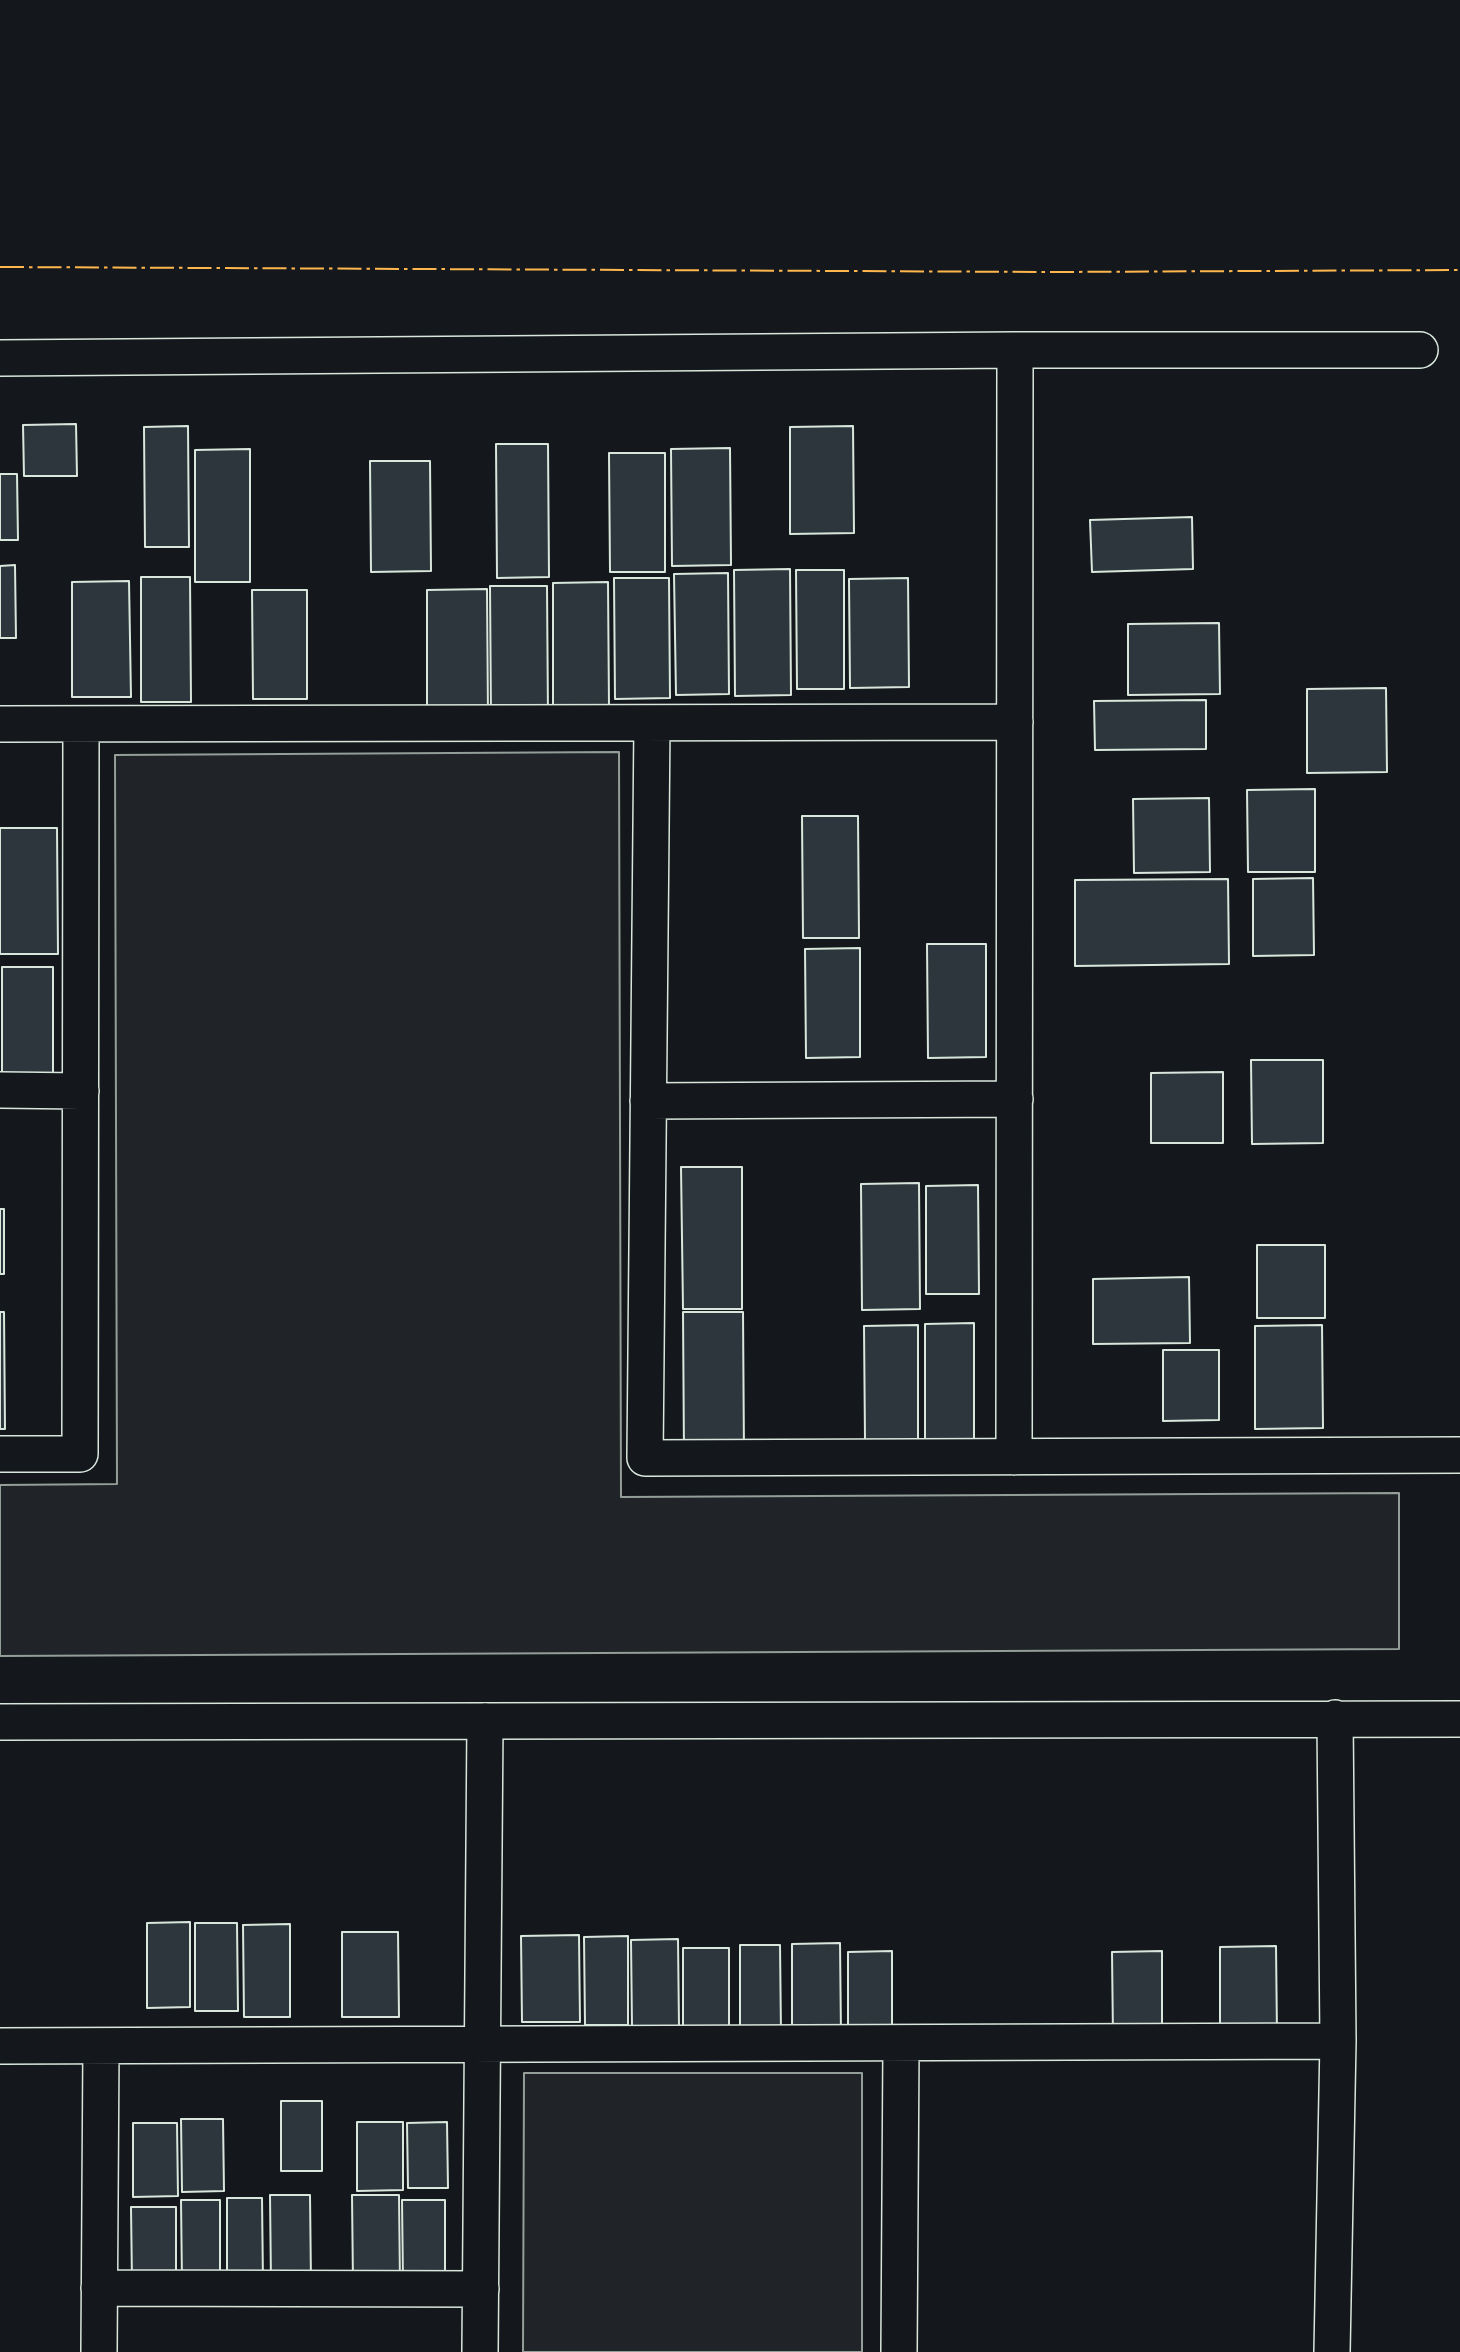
<!DOCTYPE html>
<style>
body{margin:0}
canvas{display:block;background:#14181c}
</style>
<canvas width="1460" height="2352"></canvas>
<script>
const g = document.querySelector('canvas').getContext('2d');
g.lineJoin = 'round';
function fill(path, color) { g.fillStyle = color; g.fill(path, 'evenodd'); }
function trace(path, color, width, dash) { g.strokeStyle = color; g.lineWidth = width; g.lineCap = dash ? 'butt' : 'round'; g.setLineDash(dash || []); g.stroke(path); }
const green = new Path2D(`
 M619,752L621,1497L1399,1493V1649L0,1656V1485L117,1484L115,755Z
 M524,2073H862V2352H523Z`);
const building = new Path2D(`
 M76,424L77,476H24L23,425Z
 M188,426L189,547H145L144,427Z
 M853,426L854,533L790,534V427Z
 M496,444H548L549,577L497,578Z
 M730,448L731,565L672,566L671,449Z
 M250,449V582H195V450Z
 M609,453H665V572H610Z
 M370,461H430L431,571L371,572Z
 M0,474H17L18,540H0Z
 M1192,517L1193,569L1092,572L1090,520Z
 M15,565L16,638H0V566Z
 M790,569L791,695L735,696L734,570Z
 M796,570H844V689H797Z
 M728,573L729,694L676,695L674,574Z
 M141,577H190L191,702H141Z
 M614,578H669L670,698L615,699Z
 M908,578L909,687L850,688L849,579Z
 M129,581L131,697H72V582Z
 M608,582L609,707H553V583Z
 M490,586H547L548,718L491,719Z
 M487,589L488,717L427,718V590Z
 M252,590H307V699H253Z
 M1219,623L1220,694L1128,695V624Z
 M1386,688L1387,772L1307,773V689Z
 M1206,700V749L1095,750L1094,701Z
 M1315,789V872H1248L1247,790Z
 M1209,798L1210,872L1134,873L1133,799Z
 M802,816H858L859,938H803Z
 M0,828H57L58,954H0Z
 M1313,878L1314,955L1253,956V879Z
 M1228,879L1229,964L1075,966V880Z
 M927,944H986V1057L928,1058Z
 M860,948V1057L806,1058L805,949Z
 M2,967H53V1082H2Z
 M1251,1060H1323V1143L1252,1144Z
 M1223,1072V1143H1151V1073Z
 M681,1167H742V1309H683Z
 M919,1183L920,1309L862,1310L861,1184Z
 M978,1185L979,1294H926V1186Z
 M0,1209H4V1274H0Z
 M1257,1245H1325V1318H1257Z
 M1189,1277L1190,1343L1093,1344V1279Z
 M0,1312H4L5,1429H0Z
 M683,1312H743L744,1455H684Z
 M974,1323V1451H925V1324Z
 M918,1325V1440H865L864,1326Z
 M1322,1325L1323,1428L1255,1429V1326Z
 M1163,1350H1219V1420L1163,1421Z
 M190,1922V2007L147,2008V1923Z
 M195,1923H237L238,2011H195Z
 M290,1924V2017H244L243,1925Z
 M342,1932H398L399,2017H342Z
 M579,1935L580,2022H522L521,1936Z
 M628,1936V2025H585L584,1937Z
 M678,1939L679,2027L632,2028L631,1940Z
 M840,1943L841,2036L792,2037V1944Z
 M740,1945H780L781,2034L740,2035Z
 M1276,1946L1277,2035H1220V1947Z
 M683,1948H729V2031L683,2032Z
 M892,1951V2031L848,2032V1952Z
 M1162,1951V2038H1113L1112,1952Z
 M281,2101H322V2171H281Z
 M181,2119H223L224,2191L182,2192Z
 M357,2122H403V2190L357,2191Z
 M447,2122L448,2188H408L407,2123Z
 M133,2123H177L178,2196L133,2197Z
 M270,2195H310L311,2283H271Z
 M352,2195H399L400,2284H353Z
 M227,2198H262L263,2284H227Z
 M181,2200H220V2283H182Z
 M402,2200H445V2283H403Z
 M131,2207H176V2283H132Z`);
const minor = new Path2D(`
 M0,358L1015,350H1420
 M652,723L645,1458L1460,1455
 M0,724L1015,722
 M0,1090L81,1091
 M648,1101L1015,1099
 M0,1454H80L81,724
 M1014,1457L1015,350
 M0,1722L1460,1719
 M0,2046L1338,2041
 M99,2288L481,2289
 M99,2352L101,2046
 M480,2352L485,1721
 M899,2352L901,2045
 M1332,2352L1338,2041L1335,1718`);
const power = new Path2D(`
 M0,267L1054,272L1460,270`);
fill(green, '#202428');
trace(green, '#939e99', 2);
fill(building, '#2c363c');
trace(building, '#d8e6dc', 2);
trace(minor, '#d8e6dc', 38);
trace(minor, '#14181c', 35);
trace(power, '#ffb74d', 2, [24, 5, 3.5, 5]);
</script>
